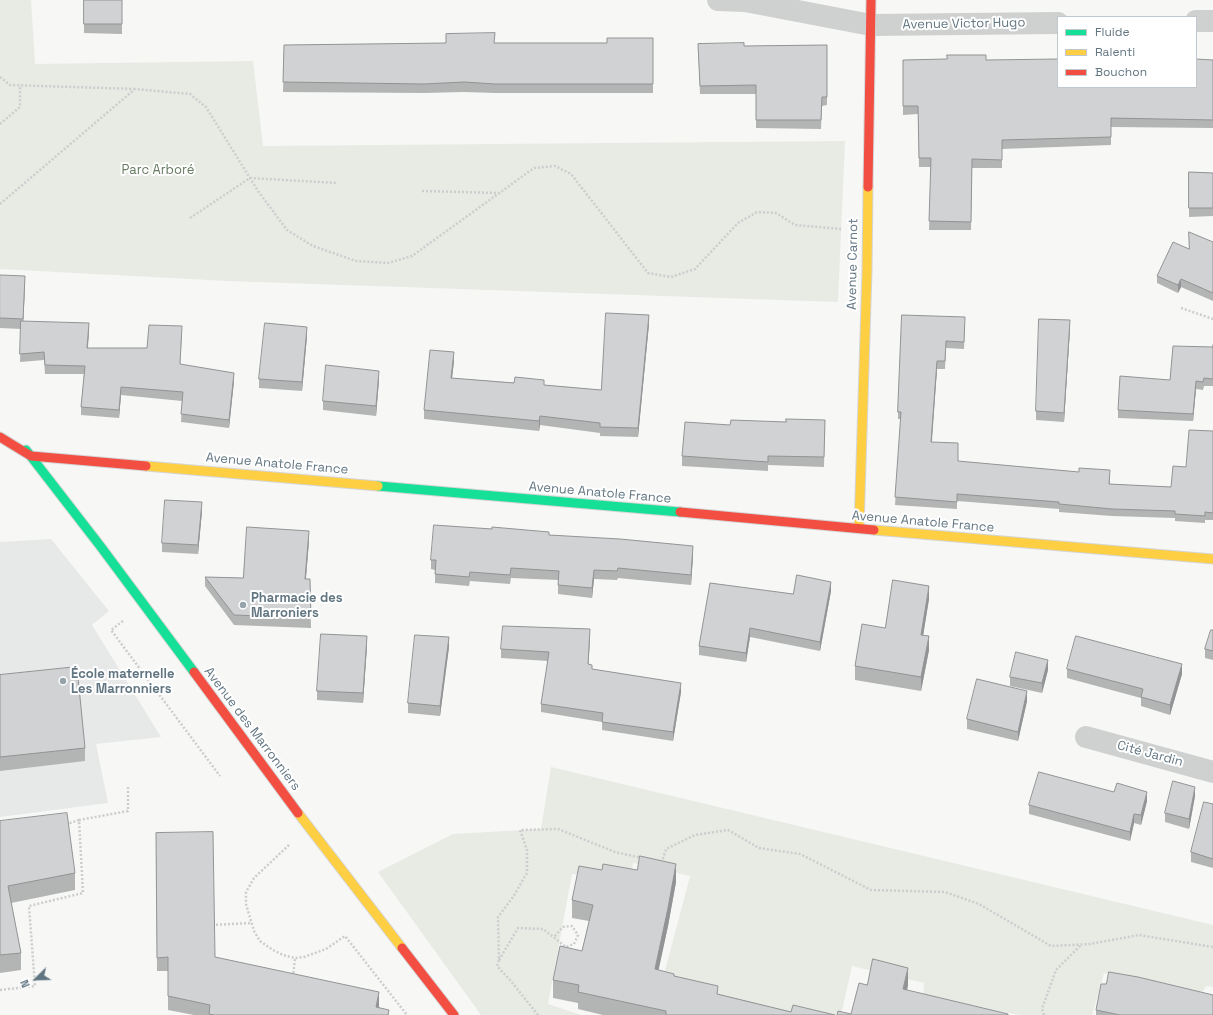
<!DOCTYPE html>
<meta charset="utf-8">
<style>
body{margin:0}
#map{position:relative;width:1213px;height:1015px;overflow:hidden;background:#f7f7f6;font-family:"Space Grotesk",sans-serif}
canvas{display:block}
.legend{position:absolute;left:1057px;top:16px;width:140px;height:72px;box-sizing:border-box;background:#fff;border:1px solid #c0c8cd;margin:0;padding:5px 7px;list-style:none;font-size:12px;color:#627682}
.legend li{display:flex;align-items:center;gap:8px;height:20px}
.legend b{width:20px;border:1px solid #c0c8cd}
.north{position:absolute;left:16px;top:959px;width:40px;height:40px;-webkit-text-stroke:3px #fff;paint-order:stroke;rotate:247deg;font-size:11px;font-weight:700;line-height:16px;text-align:center;color:#627682}
.north::after{content:'';display:block;margin:auto;width:14px;height:18px;background:#627682;clip-path:polygon(50% 0,100% 100%,50% 72%,0 100%)}
</style>
<div id="map">
<canvas width="1213" height="1015"></canvas>
<ul class="legend">
<li><b style="height:5px;background:#16e098"></b>Fluide</li>
<li><b style="height:5px;background:#ffcf43"></b>Ralenti</li>
<li><b style="height:5px;background:#f24e42"></b>Bouchon</li>
</ul>
<div class="north">N</div>
</div>
<script>
const g = document.querySelector('canvas').getContext('2d');
g.lineJoin = 'round';
function fill(path, color) { g.fillStyle = color; g.fill(path, 'evenodd'); }
function trace(path, color, width, dash) { g.strokeStyle = color; g.lineWidth = width; g.lineCap = dash ? 'butt' : 'round'; g.setLineDash(dash || []); g.stroke(path); }
function label(font, color, halo, rows, align = 'center') {
  g.font = font + ' "Space Grotesk",sans-serif'; g.lineWidth = 4; g.setLineDash([]); g.textBaseline = 'middle'; g.strokeStyle = halo; g.fillStyle = color; for (const [text, x, y, turn = 0] of rows) {
    g.save(); g.translate(x, y); g.rotate((+turn || 0) * Math.PI / 180); g.textAlign = isNaN(turn) ? turn : align; if (halo) g.strokeText(text, 0, 0); g.fillText(text, 0, 0); g.restore();
  }
}
const built = new Path2D(`
 M51,539L109,611L92,625L161,737L96,744L108,803L0,817V542Z`);
const green = new Path2D(`
 M0,0H31L35,64L253,61L263,146L845,141L838,302L228,281L0,269Z
 M551,767L1213,925V987L1206,986L1200,996L1104,973L1092,1015H1022L923,1001L924,983L852,966L841,1015H786L662,982L690,876L633,863L631,877L572,874L548,1004L581,1015H481L378,872L453,834L541,829Z`);
const path = new Path2D(`
 M0,77L10,85L135,89
 M0,124L20,107V85
 M422,191L499,193
 M0,204L135,89L190,94L206,107L258,191L287,230L313,246L356,261L388,263L412,256L534,168L555,166L571,174L648,273L671,277L695,269L738,223L757,212L776,213L795,225L841,229
 M190,218L250,178L337,183
 M1181,308L1213,319
 M123,621L111,630L220,776
 M66,821L70,823L79,820
 M289,845L254,878L246,892V904L254,931L260,941L273,950L283,955L295,958L304,957L326,949L345,936L407,1015
 M661,862H662L666,849L695,835L728,830L759,848L800,854L871,890L945,892L979,904L1051,946L1090,944L1139,935L1213,947
 M212,925L251,923
 M499,960L518,928L543,929L566,947L574,944L578,935L572,926L563,927L554,937
 M293,977L295,958
 M0,990L35,986L29,906L83,893L79,820L128,811V785
 M538,1015L510,980L497,966L499,960L498,917L513,897L527,873V850L520,830L558,829L615,852L642,858
 M1044,1015L1042,1009L1056,970L1081,945`);
const street = new Path2D(`
 M718,0L745,1L871,25L1058,23
 M1196,21H1213
 M1086,737L1213,772`);
const fast = new Path2D(`
 M26,450L101,547L194,672
 M378,486L680,512`);
const slow = new Path2D(`
 M146,466L378,486
 M859,528L867,271L868,187
 M874,530L1213,559
 M298,813L402,948`);
const jam = new Path2D(`
 M868,187L871,0
 M0,437L31,456L146,466
 M680,512L874,530
 M194,672L298,813
 M402,948L454,1015`);
const wall = new Path2D(`
 M84,0H122V34L84,33Z
 M653,38V93H495L464,92L424,93L283,92L284,45L607,43Z
 M698,44L744,46L827,45V105L822,106L821,129L756,128V94H700Z
 M903,60H1213V128L1111,127V145L1002,149V168H972L971,230H929L931,167H919L918,114L903,115Z
 M1189,172L1213,173V216L1189,217Z
 M1213,242V301L1181,287L1178,293L1157,283V276L1189,249Z
 M0,275L25,285L23,321L89,331L88,348H147L182,334L180,364L234,381L229,428L181,422L182,401L121,395L119,418L81,415V407L84,374H45L44,360L20,362L21,329L0,328Z
 M902,315L965,325L964,349L946,348L945,369H937L932,442L958,461L1110,477V484L1171,487L1213,431V520H1205V523L1175,521V518L1112,516L1059,512V509L957,501V509L895,505L901,419H898V412Z
 M649,324L638,437L600,436V433L540,425L539,431L424,419V410L454,361L452,378L544,385L601,390Z
 M1070,329L1064,422L1036,420V411Z
 M307,336L302,391L259,388V379Z
 M1213,345V386H1204L1203,390L1196,389L1193,421L1118,418V410L1170,380L1213,347Z
 M379,380L376,416L323,410V401Z
 M825,420L824,467L768,465V471L682,466V456L730,425Z
 M202,511L198,554L162,552V543Z
 M492,529L549,535L693,556L691,585L618,578L617,580L594,579L592,598L558,594V580L511,578L510,584L470,581L469,586L435,583V570L431,569V560Z
 M309,541L306,579H310L311,628L234,625L205,586V577L243,578Z
 M831,591L820,651L750,637L746,662L699,655V646L793,594Z
 M929,599L923,635L929,650L921,691L855,680V666L885,628Z
 M1213,630V660L1205,658V649Z
 M590,637L588,664L592,670L681,692L673,741L602,730V722L541,712V704L548,661L501,658V649Z
 M367,646L363,703L317,700V691Z
 M449,647L440,716L408,713V703Z
 M1067,669L1182,674L1170,715L1141,706V698L1067,678Z
 M1048,670L1042,693L1010,686V677Z
 M0,675L85,748V761L0,771Z
 M1027,701L1018,741L967,729V719Z
 M1195,796L1189,829L1165,822V813Z
 M1147,801L1141,825L1134,823L1130,841L1029,814V805Z
 M1213,804V868L1191,862V852Z
 M0,821L75,873V890L11,903L21,953V970L0,973Z
 M156,833L215,957L379,1006V1007L389,1015H194L168,1010V971H157Z
 M602,870L676,882L668,926L658,970L718,994L791,1012L835,1015H603L578,1009V1003L553,998V980L582,951L589,921L572,918V900Z
 M1096,1010L1213,1015H1096Z`);
const shadedWall = new Path2D(`
 M25,276V285L23,329V319Z
 M1181,279V287L1178,293V285Z
 M649,315V324L638,437V428Z
 M1070,320V329L1064,422V413Z
 M89,323V331L87,356V348Z
 M307,327V336L302,391V382Z
 M454,352V361L451,387V378Z
 M937,361V369L931,449V442Z
 M379,371V380L376,416V406Z
 M234,373V381L229,428V420Z
 M1196,381V389L1193,421V414Z
 M121,387V395L119,418V410Z
 M540,416V425L539,431V421Z
 M202,502V511L198,554V545Z
 M309,531V541L305,588V579Z
 M693,546V556L691,585V575Z
 M594,570V579L592,598V588Z
 M831,582V591L820,651V642Z
 M929,586V599L921,649V635Z
 M750,628V637L746,662V653Z
 M590,629V637L588,673V664Z
 M367,636V646L363,703V693Z
 M929,636V650L921,691V677Z
 M449,637V647L440,716V706Z
 M1048,660V670L1042,693V683Z
 M1182,664V674L1170,715V705Z
 M681,683V692L673,741V732Z
 M1027,691V701L1018,741V732Z
 M1195,787V796L1189,829V819Z
 M1147,792V801L1141,825V815Z
 M1134,814V823L1130,841V832Z
 M676,864V882L668,926L655,987V969Z
 M908,968V986L903,1007V989Z
 M379,992V1006L377,1015L376,1007Z`);
const building = new Path2D(`
 M84,0H122V24H84Z
 M495,33L494,43H607V38H653V84H495L464,82L424,84L283,82L284,45L446,43V34Z
 M744,43V46L827,45V97H822L821,120H756V85L700,86L698,44Z
 M947,55H986V60L1058,59V87H1196V59L1213,60V120L1111,118V137L1002,140V160L972,159L971,222L929,221L931,158H919L918,106H903V60L947,59Z
 M1189,172L1213,173V208H1189Z
 M1189,232L1213,242V293L1181,279L1178,285L1157,276L1173,242L1189,249Z
 M0,275L25,276L23,319L0,318Z
 M606,313L649,315L638,428L600,427V423L540,416L539,421L424,410L430,350L454,352L451,378L514,383L515,377L544,380V385L601,390Z
 M902,315L965,317L964,342L946,341L945,361H937L931,442L958,443V461L1079,472V468L1110,470L1109,484L1171,487L1173,466L1186,467L1189,430L1213,431V513L1205,512V516L1175,514V511L1112,509L1059,504V502L957,494V502L895,497L901,412H898Z
 M1039,319L1070,320L1064,413L1036,411Z
 M21,321L89,323L87,348H147L149,325L182,326L180,364L234,373L229,420L181,414L183,392L121,387L119,410L81,407L85,366L45,365L44,352L20,354Z
 M265,323L307,327L302,382L259,379Z
 M1213,345V379L1204,378L1203,382L1196,381L1193,414L1118,410L1120,376L1170,380L1173,346L1213,347Z
 M326,365L379,371L376,406L323,401Z
 M786,419L825,420L824,457L768,456V462L682,456L685,422L730,425L731,420L786,422Z
 M165,500L202,502L198,545L162,543Z
 M434,525L492,529V527L549,532V535L620,539L693,546L691,575L618,568L617,571L594,570L592,588L558,585L559,571L511,568L510,575L470,572L469,577L435,574L436,560H431Z
 M247,527L309,531L305,579H310L311,618L234,615L205,577L243,578Z
 M797,575L831,582L820,642L750,628L746,653L699,646L710,583L793,594Z
 M893,580L929,586L921,635L929,636L921,677L855,666L862,624L885,628Z
 M503,626L590,629L588,664L592,665V669L681,683L673,732L602,722L603,713L541,704L549,652L501,649Z
 M1211,630H1213V651L1205,649Z
 M321,634L367,636L363,693L317,691Z
 M415,635L449,637L440,706L408,703Z
 M1076,636L1182,664L1170,705L1141,697L1143,689L1067,669Z
 M1016,652L1048,660L1042,683L1010,677Z
 M77,667L85,748L0,757V675Z
 M977,679L1027,691L1018,732L967,719Z
 M1039,772L1114,792L1117,783L1147,792L1141,815L1134,814L1130,832L1029,805Z
 M1173,781L1195,787L1189,819L1165,813Z
 M1204,802L1213,804V859L1191,852Z
 M67,813L75,873L8,886L21,953L0,955V821Z
 M213,832L215,957L379,992L376,1007L389,1010L388,1015H214L209,1014L210,1005L168,996V957L157,958L156,833Z
 M640,856L676,864L668,908L655,969L674,974V976L718,986L717,994L791,1012L793,1005L835,1015H666V1011L578,992L579,985L553,980L560,946L582,951L593,905L572,900L579,866L602,870L603,864L637,870Z
 M873,959L908,968L903,989L1008,1014V1015H837L838,1011L851,1014L859,983L867,985Z
 M1109,972L1138,977L1213,995V1015H1120L1096,1010L1101,984H1106Z`);
const markers = [
 [243,605,4,"#96a3ab"],
 [63,681,4,"#96a3ab"]
];
const streetNames = [
 ["Avenue Victor Hugo",964,24,-1],
 ["Avenue Carnot",853,264,-89],
 ["Avenue Anatole France",277,464,5],
 ["Avenue Anatole France",600,493,5],
 ["Avenue Anatole France",923,522,5],
 ["Avenue des Marronniers",252,729,53],
 ["Cité Jardin",1150,754,15]
];
const parkNames = [
 ["Parc Arboré",158,170]
];
const poiNames = [
 ["Pharmacie des",251,598],
 ["Marroniers",251,613],
 ["École maternelle",71,674],
 ["Les Marronniers",71,689]
];
fill(built, '#e7e9e8');
fill(green, '#e7ebe4');
trace(fast, '#d4d5d6', 11);
trace(slow, '#d4d5d6', 11);
trace(jam, '#d4d5d6', 11);
trace(path, '#cccdce', 2.5, [2, 2]);
trace(street, '#cfd1d1', 22);
trace(fast, '#16e098', 9);
trace(slow, '#ffcf43', 9);
trace(jam, '#f24e42', 9);
fill(wall, '#b3b5b5');
fill(shadedWall, '#929394');
fill(building, '#d0d2d3');
trace(building, '#929394', 1);
for (const [x, y, r, color] of markers) { const dot = new Path2D(); dot.arc(x, y, r, 0, 2 * Math.PI); g.fillStyle = color; g.fill(dot); trace(dot, '#fff', 1.5); }
label('13px', '#627682', '#fff', streetNames);
label('13px', '#677a61', '#fff', parkNames);
label('bold 13px', '#627682', '#fff', poiNames, 'left');
</script>
